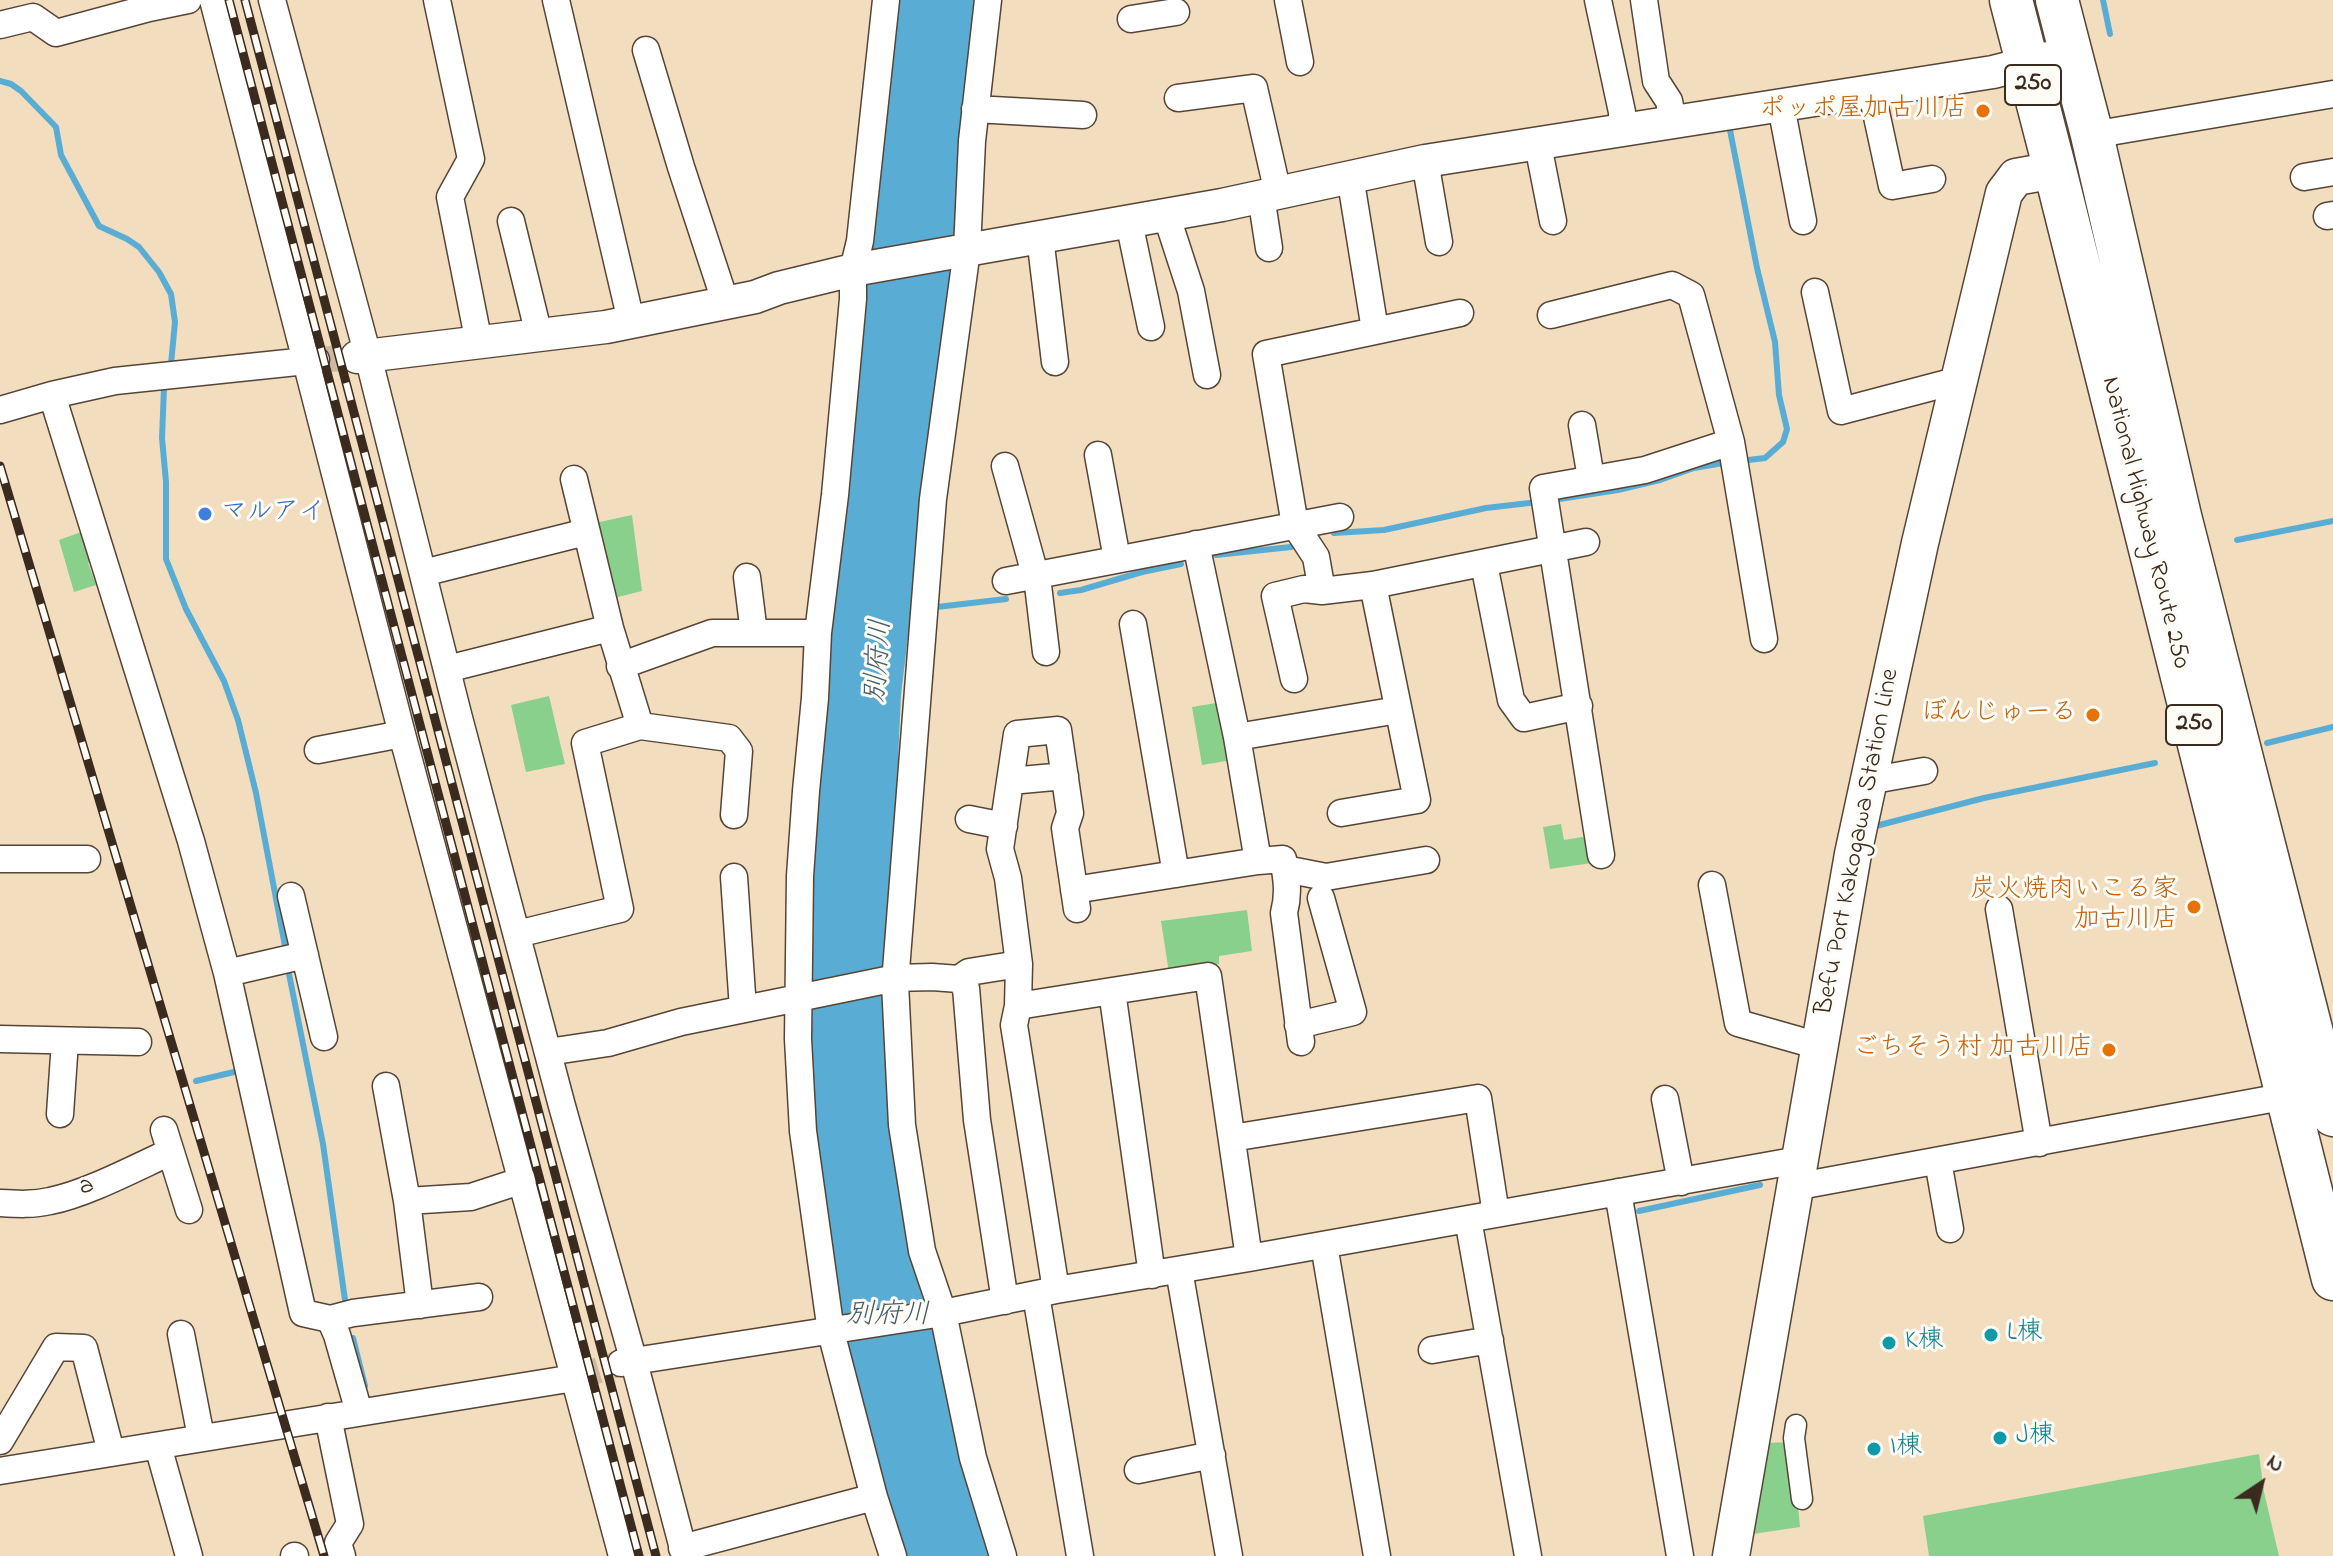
<!DOCTYPE html>
<meta charset="utf-8">
<style>
body{margin:0}
#map{position:relative;width:2333px;height:1556px;overflow:hidden;background:#f2ddbf;font-family:"Indie Flower",sans-serif}
canvas{display:block}
.north{position:absolute;left:2221px;top:1444px;width:80px;height:80px;-webkit-text-stroke:6px #fdfcf7;paint-order:stroke;rotate:35deg;font-size:22px;font-weight:700;line-height:32px;text-align:center;color:#3b2a1e}
.north::after{content:'';display:block;margin:auto;width:28px;height:36px;background:#3b2a1e;clip-path:polygon(50% 0,100% 100%,50% 72%,0 100%)}
</style>
<div id="map">
<canvas width="2333" height="1556"></canvas>
<div class="north">N</div>
</div>
<script>
const g = document.querySelector('canvas').getContext('2d');
g.lineJoin = 'round';
function fill(path, color) { g.fillStyle = color; g.fill(path, 'evenodd'); }
function trace(path, color, width, dash) { g.strokeStyle = color; g.lineWidth = width; g.lineCap = dash ? 'butt' : 'round'; g.setLineDash(dash || []); g.stroke(path); }
function label(font, color, halo, rows, align = 'center') {
  g.font = font + ' "Indie Flower","Klee One",sans-serif'; g.lineWidth = 6; g.setLineDash([]); g.textBaseline = 'middle'; g.strokeStyle = halo; g.fillStyle = color; for (const [text, x, y, turn = 0] of rows) {
    g.save(); g.translate(x, y); g.rotate((+turn || 0) * Math.PI / 180); g.textAlign = isNaN(turn) ? turn : align; if (halo) g.strokeText(text, 0, 0); g.fillText(text, 0, 0); g.restore();
  }
}
const green = new Path2D(`
 M632,515L642,591L614,598L595,523Z
 M84,531L94,561L88,563L96,585L74,592L59,540Z
 M549,696L565,764L526,772L511,705Z
 M1222,702L1232,760L1202,765L1192,707Z
 M1561,824L1564,840L1582,837L1589,841L1592,863L1550,869L1543,827Z
 M1247,910L1252,951L1219,956V964L1169,973L1161,921Z
 M1792,1442L1800,1527L1753,1534L1749,1531L1766,1443Z
 M2259,1454L2264,1492L2279,1556H1929L1923,1516Z`);
const water = new Path2D(`
 M897,0H980L952,268L901,695L888,983L953,1422L988,1556H906L879,1468L841,1319L812,1130L803,996L824,678L864,286Z`);
const stream = new Path2D(`
 M2103,0L2110,34
 M0,81L11,84L21,91L56,127L61,155L99,226L127,239L139,247L159,272L171,294L175,322L171,364
 M1729,125L1757,268L1775,342L1779,395L1787,429L1783,442L1765,458L1740,461
 M164,388L162,438L166,482V559L186,609L224,681L238,720L256,793L285,946
 M1553,500L1618,490L1660,480L1694,468L1729,462
 M1334,533L1384,530L1486,508L1538,502
 M2237,540L2333,521
 M1216,555L1291,547
 M1060,593L1081,590L1142,572L1181,564
 M930,606L937,607L1006,599
 M2267,743L2333,727
 M1872,827L1984,798L2155,763
 M289,974L323,1144L345,1300
 M196,1081L234,1072
 M1639,1211L1760,1185
 M353,1338L365,1386`);
const minorTunnel = new Path2D(`
 M316,360L357,357
 M574,1378L621,1363`);
const pedestrian = new Path2D(`
 M1796,1425L1794,1438L1802,1499`);
const minor = new Path2D(`
 M213,0L402,734L622,1556
 M272,0L368,356L458,714L562,1106L634,1362L685,1556
 M437,0L471,159L450,197L479,343
 M556,0L631,321
 M886,0L860,241L853,270V299L835,495L818,633L815,698L806,791L800,876L798,1039L803,1131L831,1332L874,1497L893,1556
 M988,0L972,141L967,250L933,499L895,983L902,1125L922,1251L943,1313L973,1458L1003,1556
 M1288,0L1300,62
 M1598,0L1622,112V131
 M1644,0L1656,81L1669,101L1673,122
 M1131,19L1176,12
 M0,25L33,17L56,33L149,8L188,0
 M646,50L681,167L725,301
 M1871,89L1892,186L1932,179
 M1178,98L1254,88L1278,193
 M1781,106L1803,221
 M975,109L1083,115
 M2092,135L2333,94
 M1538,145L1553,221
 M1425,161L1439,242
 M1350,176L1375,330
 M2304,177L2333,172
 M1261,196L1269,248
 M1166,214L1191,291L1207,375
 M2327,216L2333,215
 M511,221L539,335
 M1129,222L1151,327
 M1040,237L1055,362
 M1815,292L1841,411L1959,380
 M1551,315L1672,285L1691,295L1731,442L1764,639
 M52,395L191,841L227,973L303,1313L330,1319L337,1335L359,1412
 M0,410L52,395L115,381L316,360
 M1582,425L1591,478
 M1098,455L1117,559
 M1005,466L1038,585L1046,652
 M574,479L610,628L640,726
 M1196,544L1237,737L1258,861L1283,859C1287,879 1289,894 1284,913L1301,1042
 M1484,564L1511,700L1524,718L1579,706
 M423,573L586,532
 M747,577L754,633
 M1006,581L1340,517
 M1322,591L1316,557L1295,525L1266,354L1460,313
 M1133,624L1176,874
 M620,666L712,633H818
 M447,669L610,628
 M1294,679L1275,596L1304,589L1322,591L1373,585L1586,542
 M1237,737L1398,710
 M318,750L402,734
 M1010,781L1065,776
 M1868,781L1924,771
 M1341,813L1417,800L1373,585
 M969,819L1004,826
 M1601,855L1543,488L1645,470L1731,442
 M0,859H87
 M1285,869L1326,877L1426,860
 M734,877L743,1009
 M1712,885L1738,1023L1819,1046
 M1074,890L1258,861
 M291,896L324,1037
 M1999,909L2039,1143
 M517,934L620,909L585,743L640,726L729,738L739,751L734,815
 M1019,964L1008,878L1000,849L1017,734L1058,730L1070,813L1065,828L1077,909
 M227,973L305,955
 M959,979L966,988L977,1120L1005,1301
 M1112,991L1208,976L1249,1258
 M1018,1006L1112,991L1152,1275
 M1298,1025L1353,1012L1321,898
 M0,1039L138,1042
 M548,1052L608,1043L681,1022L896,978L932,977L959,979L969,972L1019,964L1018,1006L1014,1025L1056,1290
 M386,1086L407,1201L420,1305
 M1665,1099L1681,1182
 M60,1114L65,1041
 M164,1130L189,1210
 M1232,1138L1478,1098L1496,1214
 M1938,1161L1950,1229
 M1794,1187L2298,1094
 M1618,1192L1680,1556
 M407,1201L471,1197L523,1180
 M0,1203C17,1204 33,1205 50,1201C86,1194 135,1168 170,1152
 M1468,1219L1528,1556
 M1324,1245L1377,1556
 M1179,1270L1229,1556
 M1036,1295L1080,1556
 M330,1319L353,1313L479,1297
 M181,1334L201,1437
 M1432,1350L1490,1340
 M621,1363L943,1313L1056,1290L1249,1258L1799,1160
 M328,1417L350,1524L338,1543L342,1556
 M0,1441L56,1347L84,1348L111,1452
 M158,1446L189,1556
 M1138,1470L1212,1455
 M0,1471L574,1378
 M682,1548L874,1497
 M294,1556H295`);
const tertiary = new Path2D(`
 M357,357L606,327L755,297L779,288L853,270L1222,205L1425,161L1993,72L2048,58`);
const secondary = new Path2D(`
 M1731,1556L1853,854L1920,543L2004,193L2016,177L2055,170`);
const trunk = new Path2D(`
 M2011,0L2055,170L2333,1279
 M2057,0L2092,135L2180,516L2333,1115`);
const rail = new Path2D(`
 M229,0L639,1556
 M245,0L656,1556
 M0,466L324,1556`);
const markers = [
 [1983,111,8,"#e8710a"],
 [205,514,8,"#3f7fe0"],
 [2093,715,8,"#e8710a"],
 [2194,907,8,"#e8710a"],
 [2109,1050,8,"#e8710a"],
 [1991,1335,8,"#0f9aa8"],
 [1889,1343,8,"#0f9aa8"],
 [2000,1438,8,"#0f9aa8"],
 [1874,1449,8,"#0f9aa8"]
];
const shields = [
 [2033,85,56],
 [2194,725,56]
];
const shieldNames = [
 ["250",2033,85],
 ["250",2194,725]
];
const foodNames = [
 ["ポッポ屋加古川店",1967,111],
 ["ぼんじゅーる",2077,715],
 ["炭火焼肉いこる家",2178,892],
 ["加古川店",2178,922],
 ["ごちそう村 加古川店",2093,1050]
];
const shopNames = [
 ["マルアイ",221,514]
];
const streetNames = [
 ["National Highway Route 250",2144,523,76],
 ["Befu Port Kakogawa Station Line",1859,842,-79],
 ["a",87,1188,-22]
];
const cultureNames = [
 ["L棟",2007,1335],
 ["K棟",1905,1343],
 ["J棟",2016,1438],
 ["I棟",1890,1449]
];
const waterNames = [
 ["別府川",881,661,-86],
 ["別府川",888,1317]
];
fill(green, '#89d08c');
fill(water, '#59add5');
trace(stream, '#59add5', 6);
trace(minorTunnel, '#cdb99f', 26, [26, 13]);
trace(pedestrian, '#564536', 23);
trace(minor, '#564536', 29);
trace(tertiary, '#564536', 35);
trace(secondary, '#564536', 39);
trace(trunk, '#564536', 45);
trace(pedestrian, '#fff', 20);
trace(minor, '#fff', 26);
trace(tertiary, '#fff', 32);
trace(secondary, '#fff', 36);
trace(trunk, '#fff', 42);
trace(rail, '#3b2a1e', 9);
trace(rail, '#fdfcf7', 6, [18]);
for (const [x, y, r, color] of markers) { const dot = new Path2D(); dot.arc(x, y, r, 0, 2 * Math.PI); g.fillStyle = color; g.fill(dot); trace(dot, '#fdfcf7', 3); }
for (const [x, y, w] of shields) { const box = new Path2D(); box.roundRect(x - w / 2, y - 20, w, 40, 6); g.fillStyle = '#fdfcf7'; g.fill(box); trace(box, '#3b2a1e', 2); }
label('bold 24px', '#3b2a1e', null, shieldNames);
label('26px', '#c56008', '#fdfcf7', foodNames, 'right');
label('26px', '#366cbe', '#fdfcf7', shopNames, 'left');
label('26px', '#3b2a1e', '#fdfcf7', streetNames);
label('26px', '#0d838f', '#fdfcf7', cultureNames, 'left');
label('italic 28px', '#475e67', '#fdfcf7', waterNames);
</script>
